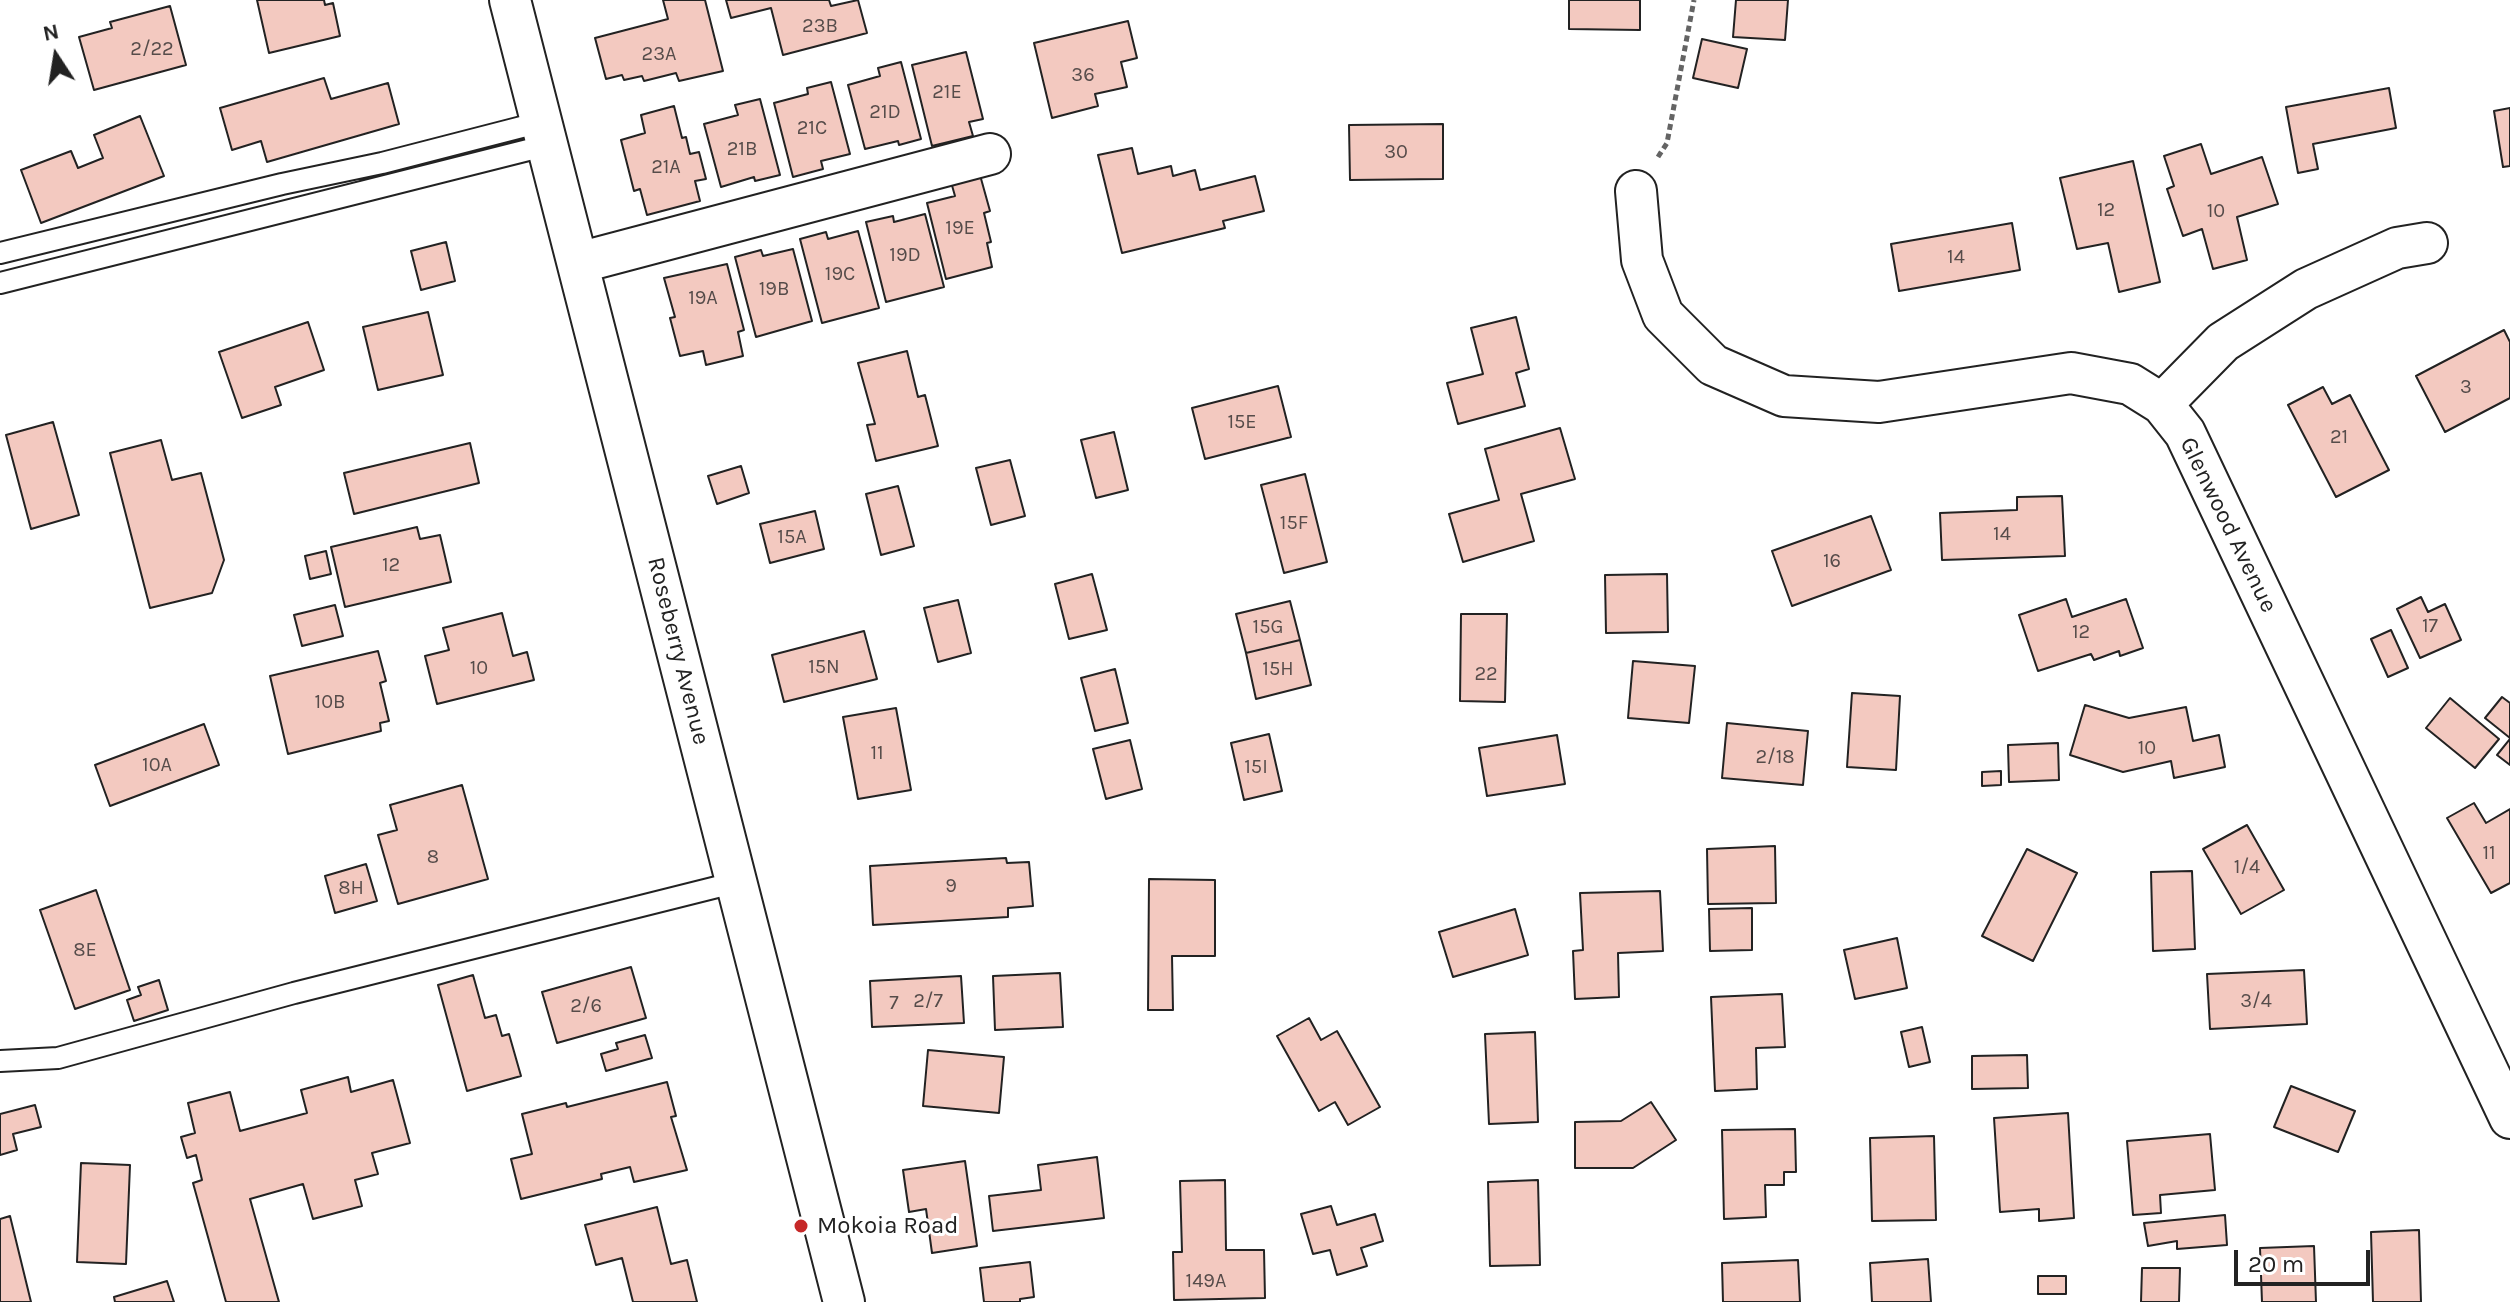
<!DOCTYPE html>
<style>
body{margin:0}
#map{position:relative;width:2510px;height:1302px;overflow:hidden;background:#fff;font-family:Karla,sans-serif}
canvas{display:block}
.north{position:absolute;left:16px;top:16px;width:80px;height:80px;-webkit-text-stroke:6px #fff;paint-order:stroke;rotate:348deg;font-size:22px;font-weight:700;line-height:32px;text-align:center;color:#222}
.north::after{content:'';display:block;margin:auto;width:28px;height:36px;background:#222;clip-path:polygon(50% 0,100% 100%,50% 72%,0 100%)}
.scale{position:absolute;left:2234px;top:1250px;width:136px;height:36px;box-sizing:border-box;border:4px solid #222;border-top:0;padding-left:10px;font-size:24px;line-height:28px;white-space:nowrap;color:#222;-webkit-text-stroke:6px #fff;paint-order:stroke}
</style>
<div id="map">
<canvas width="2510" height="1302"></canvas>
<div class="north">N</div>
<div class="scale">20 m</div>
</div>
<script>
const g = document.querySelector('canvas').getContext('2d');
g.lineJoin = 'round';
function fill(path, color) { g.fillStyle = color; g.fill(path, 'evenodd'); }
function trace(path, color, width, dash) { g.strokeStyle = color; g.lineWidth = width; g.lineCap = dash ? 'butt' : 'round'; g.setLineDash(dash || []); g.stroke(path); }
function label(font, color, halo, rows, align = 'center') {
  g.font = font + ' Karla,sans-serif'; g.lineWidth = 6; g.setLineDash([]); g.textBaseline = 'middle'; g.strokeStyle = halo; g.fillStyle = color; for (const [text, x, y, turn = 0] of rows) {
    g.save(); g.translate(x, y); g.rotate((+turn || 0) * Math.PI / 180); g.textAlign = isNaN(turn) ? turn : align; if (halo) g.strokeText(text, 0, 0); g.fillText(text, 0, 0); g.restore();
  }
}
const building = new Path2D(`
 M257,0H324L325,5L333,3L340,36L269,53Z
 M663,0H705L723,71L679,81L676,73L644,81L642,76L624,80L622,75L606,79L595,38L668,19Z
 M726,0H829L831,6L858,0L867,33L783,55L771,8L731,18Z
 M1569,0H1640V30L1569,29Z
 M1736,0H1788L1785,40L1733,37Z
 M170,6L186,65L94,90L79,37L112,28L110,22Z
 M1128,21L1137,58L1121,62L1127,87L1095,94L1098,106L1052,118L1034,43Z
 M1702,39L1747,49L1738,88L1693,78Z
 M966,52L983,119L969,122L973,136L932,146L912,65Z
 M901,62L921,139L899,145L898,141L865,149L848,85L880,76L878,68Z
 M324,78L331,99L388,83L399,124L267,162L261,141L232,150L220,108Z
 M831,82L850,154L821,161L823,169L793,177L774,103L808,94L807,88Z
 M2389,88L2396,128L2313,144L2318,169L2298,173L2286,107Z
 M760,99L780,175L755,181L754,177L721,187L704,124L738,115L735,105Z
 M674,106L682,138L686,137L690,154L699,152L706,179L695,181L700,201L647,215L640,189L634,191L621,140L645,133L641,115Z
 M2510,108V166L2503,167L2494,111Z
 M140,116L164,176L41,223L21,170L71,151L78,168L103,158L94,135Z
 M1443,124V179L1350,180L1349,125Z
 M2201,144L2211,174L2262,157L2278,204L2237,217L2247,260L2213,269L2202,229L2183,236L2167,189L2174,186L2164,156Z
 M1132,148L1138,174L1171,166L1173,176L1195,170L1200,190L1255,176L1264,211L1223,221L1225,228L1122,253L1098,155Z
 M2133,161L2160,282L2119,292L2108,243L2077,249L2060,178Z
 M980,175L990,211L984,213L991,242L987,243L992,267L946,279L927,203L955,196L951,182Z
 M925,214L944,287L886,302L866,222L893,216L894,222Z
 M2012,223L2020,270L1899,291L1891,244Z
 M858,231L879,308L822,323L800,239L826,232L828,239Z
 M446,242L455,281L421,290L411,251Z
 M793,249L812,321L756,337L735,257L761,250L763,256Z
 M727,264L744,330L738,332L743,356L706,365L703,351L680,356L670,318L675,317L664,278Z
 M428,312L443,375L378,390L363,327Z
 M1516,317L1529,369L1516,373L1525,406L1458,424L1447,383L1483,374L1471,328Z
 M308,322L324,370L275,387L281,405L242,418L219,352Z
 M2504,330L2510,342V398L2445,432L2416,376Z
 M907,351L918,397L925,395L938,446L876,461L867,425L875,424L858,363Z
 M1278,386L1291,437L1205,459L1192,408Z
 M2323,387L2332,404L2350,395L2389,470L2336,497L2288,405Z
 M53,422L79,515L31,529L6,435Z
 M1560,428L1575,479L1521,494L1534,541L1463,562L1449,514L1499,500L1485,449Z
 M1114,432L1128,490L1096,498L1081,440Z
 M161,440L172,480L201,473L224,560L212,593L150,608L110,453Z
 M470,443L479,483L354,514L344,473Z
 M1010,460L1025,516L991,525L976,468Z
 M741,466L749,493L717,504L708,476Z
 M1305,474L1327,562L1284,573L1261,485Z
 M898,486L914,546L881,555L866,494Z
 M2062,496L2065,556L1942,560L1940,513L2017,510V497Z
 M815,511L824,549L770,563L760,524Z
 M1871,516L1891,570L1792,606L1772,551Z
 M417,527L420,539L440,535L451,582L345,607L331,547Z
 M326,551L331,574L310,579L305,556Z
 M1092,574L1107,630L1069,639L1055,584Z
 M1667,574L1668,632L1606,633L1605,575Z
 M2421,597L2428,612L2445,604L2461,640L2420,658L2397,609Z
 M2066,599L2072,617L2126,599L2143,648L2120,656L2119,651L2094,660L2091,654L2038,671L2019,615Z
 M958,600L971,653L938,662L924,608Z
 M1290,601L1300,640L1246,653L1236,614Z
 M335,605L343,636L302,646L294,615Z
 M502,613L513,656L527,652L534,680L437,704L425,656L449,650L443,628Z
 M1461,614H1507L1505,702L1460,701Z
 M2391,630L2408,668L2388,677L2371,639Z
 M864,631L877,679L784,702L772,655Z
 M1300,640L1311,685L1256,699L1246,653Z
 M378,651L386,681L380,683L389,721L380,723L381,731L288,754L270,676Z
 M1633,661L1695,666L1689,723L1628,718Z
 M1115,669L1128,723L1095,731L1081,678Z
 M1852,693L1900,696L1896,770L1847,767Z
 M2502,697L2510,703V738L2485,718Z
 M2450,698L2499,739L2475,768L2426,728Z
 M2085,705L2129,718L2186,707L2193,741L2219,735L2225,767L2174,778L2171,761L2123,772L2070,755Z
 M896,708L911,790L858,799L843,717Z
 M1727,723L1808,731L1803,785L1722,778Z
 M204,724L219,765L110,806L95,765Z
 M1269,734L1282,791L1244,800L1231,743Z
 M1557,735L1565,784L1487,796L1479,748Z
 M2510,739V765L2497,755Z
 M1130,740L1142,789L1106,799L1093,749Z
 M2058,743L2059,780L2009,782L2008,745Z
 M2001,771V785L1982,786V772Z
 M462,785L488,879L398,904L378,835L397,830L390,805Z
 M2474,803L2486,823L2510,809V883L2491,893L2447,818Z
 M2247,825L2284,890L2241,914L2203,849Z
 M1775,846L1776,903L1708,904L1707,849Z
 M2027,849L2077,873L2033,961L1982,936Z
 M1006,858L1007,863L1029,862L1033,906L1008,908V917L873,925L870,866Z
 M366,864L377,901L335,913L325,876Z
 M2192,871L2195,949L2153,951L2151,872Z
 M1149,879L1215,880V956H1172L1173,1010H1148Z
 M96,890L130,990L75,1009L40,910Z
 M1660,891L1663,951L1618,953L1619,997L1575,999L1573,951L1583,950L1580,893Z
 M1752,908V950L1710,951L1709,909Z
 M1515,909L1528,955L1453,977L1439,932Z
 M1897,938L1907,988L1855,999L1844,950Z
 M631,967L646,1018L557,1043L542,992Z
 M2304,970L2307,1024L2210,1029L2207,974Z
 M1060,973L1063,1027L995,1030L993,976Z
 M473,975L485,1018L496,1015L502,1036L509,1034L521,1076L467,1091L438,985Z
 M961,976L964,1023L872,1027L870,981Z
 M159,980L168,1010L134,1021L127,1000L141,995L138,987Z
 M1782,994L1785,1047L1756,1048L1757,1089L1715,1091L1711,997Z
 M1309,1018L1321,1040L1337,1031L1380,1107L1348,1125L1335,1102L1319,1111L1277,1036Z
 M1922,1027L1930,1062L1909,1067L1901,1032Z
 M1535,1032L1538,1122L1489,1124L1485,1034Z
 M645,1035L652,1058L606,1071L601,1054L618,1049L616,1043Z
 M928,1050L1004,1057L999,1113L923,1106Z
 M2027,1055L2028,1088L1972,1089V1056Z
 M348,1077L351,1092L393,1080L410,1143L372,1153L378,1174L355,1180L362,1206L313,1219L303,1184L250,1199L279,1302H226L193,1183L202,1180L196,1155L187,1158L181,1137L195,1133L188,1103L230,1092L240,1131L307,1113L301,1090Z
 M667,1082L676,1116L671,1117L687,1170L634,1182L630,1167L601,1174L602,1179L521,1199L511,1159L532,1154L522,1114L566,1103L567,1107Z
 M2291,1086L2355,1111L2338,1152L2274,1127Z
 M1651,1102L1676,1140L1633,1168H1575V1122L1621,1121Z
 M35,1105L41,1127L13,1134L17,1150L0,1155V1114Z
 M2068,1113L2074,1218L2039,1221V1209L2000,1212L1994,1118Z
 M1795,1129L1796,1172H1784V1185H1765L1766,1217L1724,1219L1722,1130Z
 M2210,1134L2215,1190L2160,1195L2161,1213L2133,1215L2127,1141Z
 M1934,1136L1936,1220L1872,1221L1870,1138Z
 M1097,1157L1104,1218L993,1231L989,1196L1041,1190L1038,1165Z
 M965,1161L977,1246L932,1253L926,1209L909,1212L903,1170Z
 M81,1163L130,1165L126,1264L77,1262Z
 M1225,1180L1226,1250H1264L1265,1298L1174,1300L1173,1252H1182L1180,1181Z
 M1538,1180L1540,1265L1490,1266L1488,1182Z
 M1331,1206L1337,1225L1375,1214L1383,1241L1361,1248L1367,1266L1337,1275L1330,1250L1313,1254L1301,1214Z
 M657,1207L671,1264L687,1260L697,1302H633L622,1258L596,1265L585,1225Z
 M2225,1215L2227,1245L2177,1249V1241L2148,1246L2144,1223Z
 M10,1216L31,1302H0V1219Z
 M2419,1230L2421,1302H2373L2371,1232Z
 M2314,1246L2316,1302H2262L2260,1248Z
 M1928,1259L1931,1302H1872L1870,1263Z
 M1798,1260L1800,1302H1723L1722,1263Z
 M1030,1262L1034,1297L1020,1299V1302H984L980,1268Z
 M2142,1268H2180L2179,1302H2141Z
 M2038,1276H2066V1294H2038Z
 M167,1281L174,1302H115L114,1297Z`);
const path = new Path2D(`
 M1658,157L1667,143L1694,0`);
const service = new Path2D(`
 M0,253L282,184L382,163L541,122
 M0,283L548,145
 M0,1061L58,1058L294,993L737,882`);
const minor = new Path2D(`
 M510,0L844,1302
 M1636,191L1642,260L1663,315L1713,365L1784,396L1879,402L2071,373L2130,384L2162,404L2185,433L2510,1118
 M578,263L990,154
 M2162,404L2223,342L2306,289L2397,248L2427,243`);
const markers = [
 [801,1226,8,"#c62828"]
];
const numberNames = [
 ["23B",820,26],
 ["2/22",152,49],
 ["23A",659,54],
 ["36",1083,75],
 ["21E",947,92],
 ["21D",885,112],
 ["21C",812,128],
 ["21B",742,149],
 ["30",1396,152],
 ["21A",666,167],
 ["12",2106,210],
 ["10",2216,211],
 ["19E",960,228],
 ["19D",905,255],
 ["14",1956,257],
 ["19C",840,274],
 ["19B",774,289],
 ["19A",703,298],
 ["3",2466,387],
 ["15E",1242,422],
 ["21",2339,437],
 ["15F",1294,523],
 ["14",2002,534],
 ["15A",792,537],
 ["16",1832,561],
 ["12",391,565],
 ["17",2430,626],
 ["15G",1268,627],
 ["12",2081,632],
 ["15N",824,667],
 ["10",479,668],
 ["15H",1278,669],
 ["22",1486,674],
 ["10B",330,702],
 ["10",2147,748],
 ["11",877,753],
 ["2/18",1775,757],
 ["10A",157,765],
 ["15I",1256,767],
 ["11",2489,853],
 ["8",433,857],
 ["1/4",2247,867],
 ["9",951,886],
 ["8H",351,888],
 ["8E",85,950],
 ["2/7",928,1001],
 ["3/4",2256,1001],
 ["7",894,1003],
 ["2/6",586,1006],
 ["149A",1206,1281]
];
const streetNames = [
 ["Glenwood Avenue",2228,525,64],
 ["Roseberry Avenue",678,651,76]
];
const poiNames = [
 ["Mokoia Road",817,1226]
];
fill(building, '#f3c9c0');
trace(building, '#222', 2);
trace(service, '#222', 24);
trace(minor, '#222', 44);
trace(path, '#646464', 5, [6, 4]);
trace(service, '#fff', 20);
trace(minor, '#fff', 40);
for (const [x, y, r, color] of markers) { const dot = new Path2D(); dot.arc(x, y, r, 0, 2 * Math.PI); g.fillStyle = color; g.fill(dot); trace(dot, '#fff', 3); }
label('20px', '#564c4a', null, numberNames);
label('24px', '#222', '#fff', streetNames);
label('24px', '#222', '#fff', poiNames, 'left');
</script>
